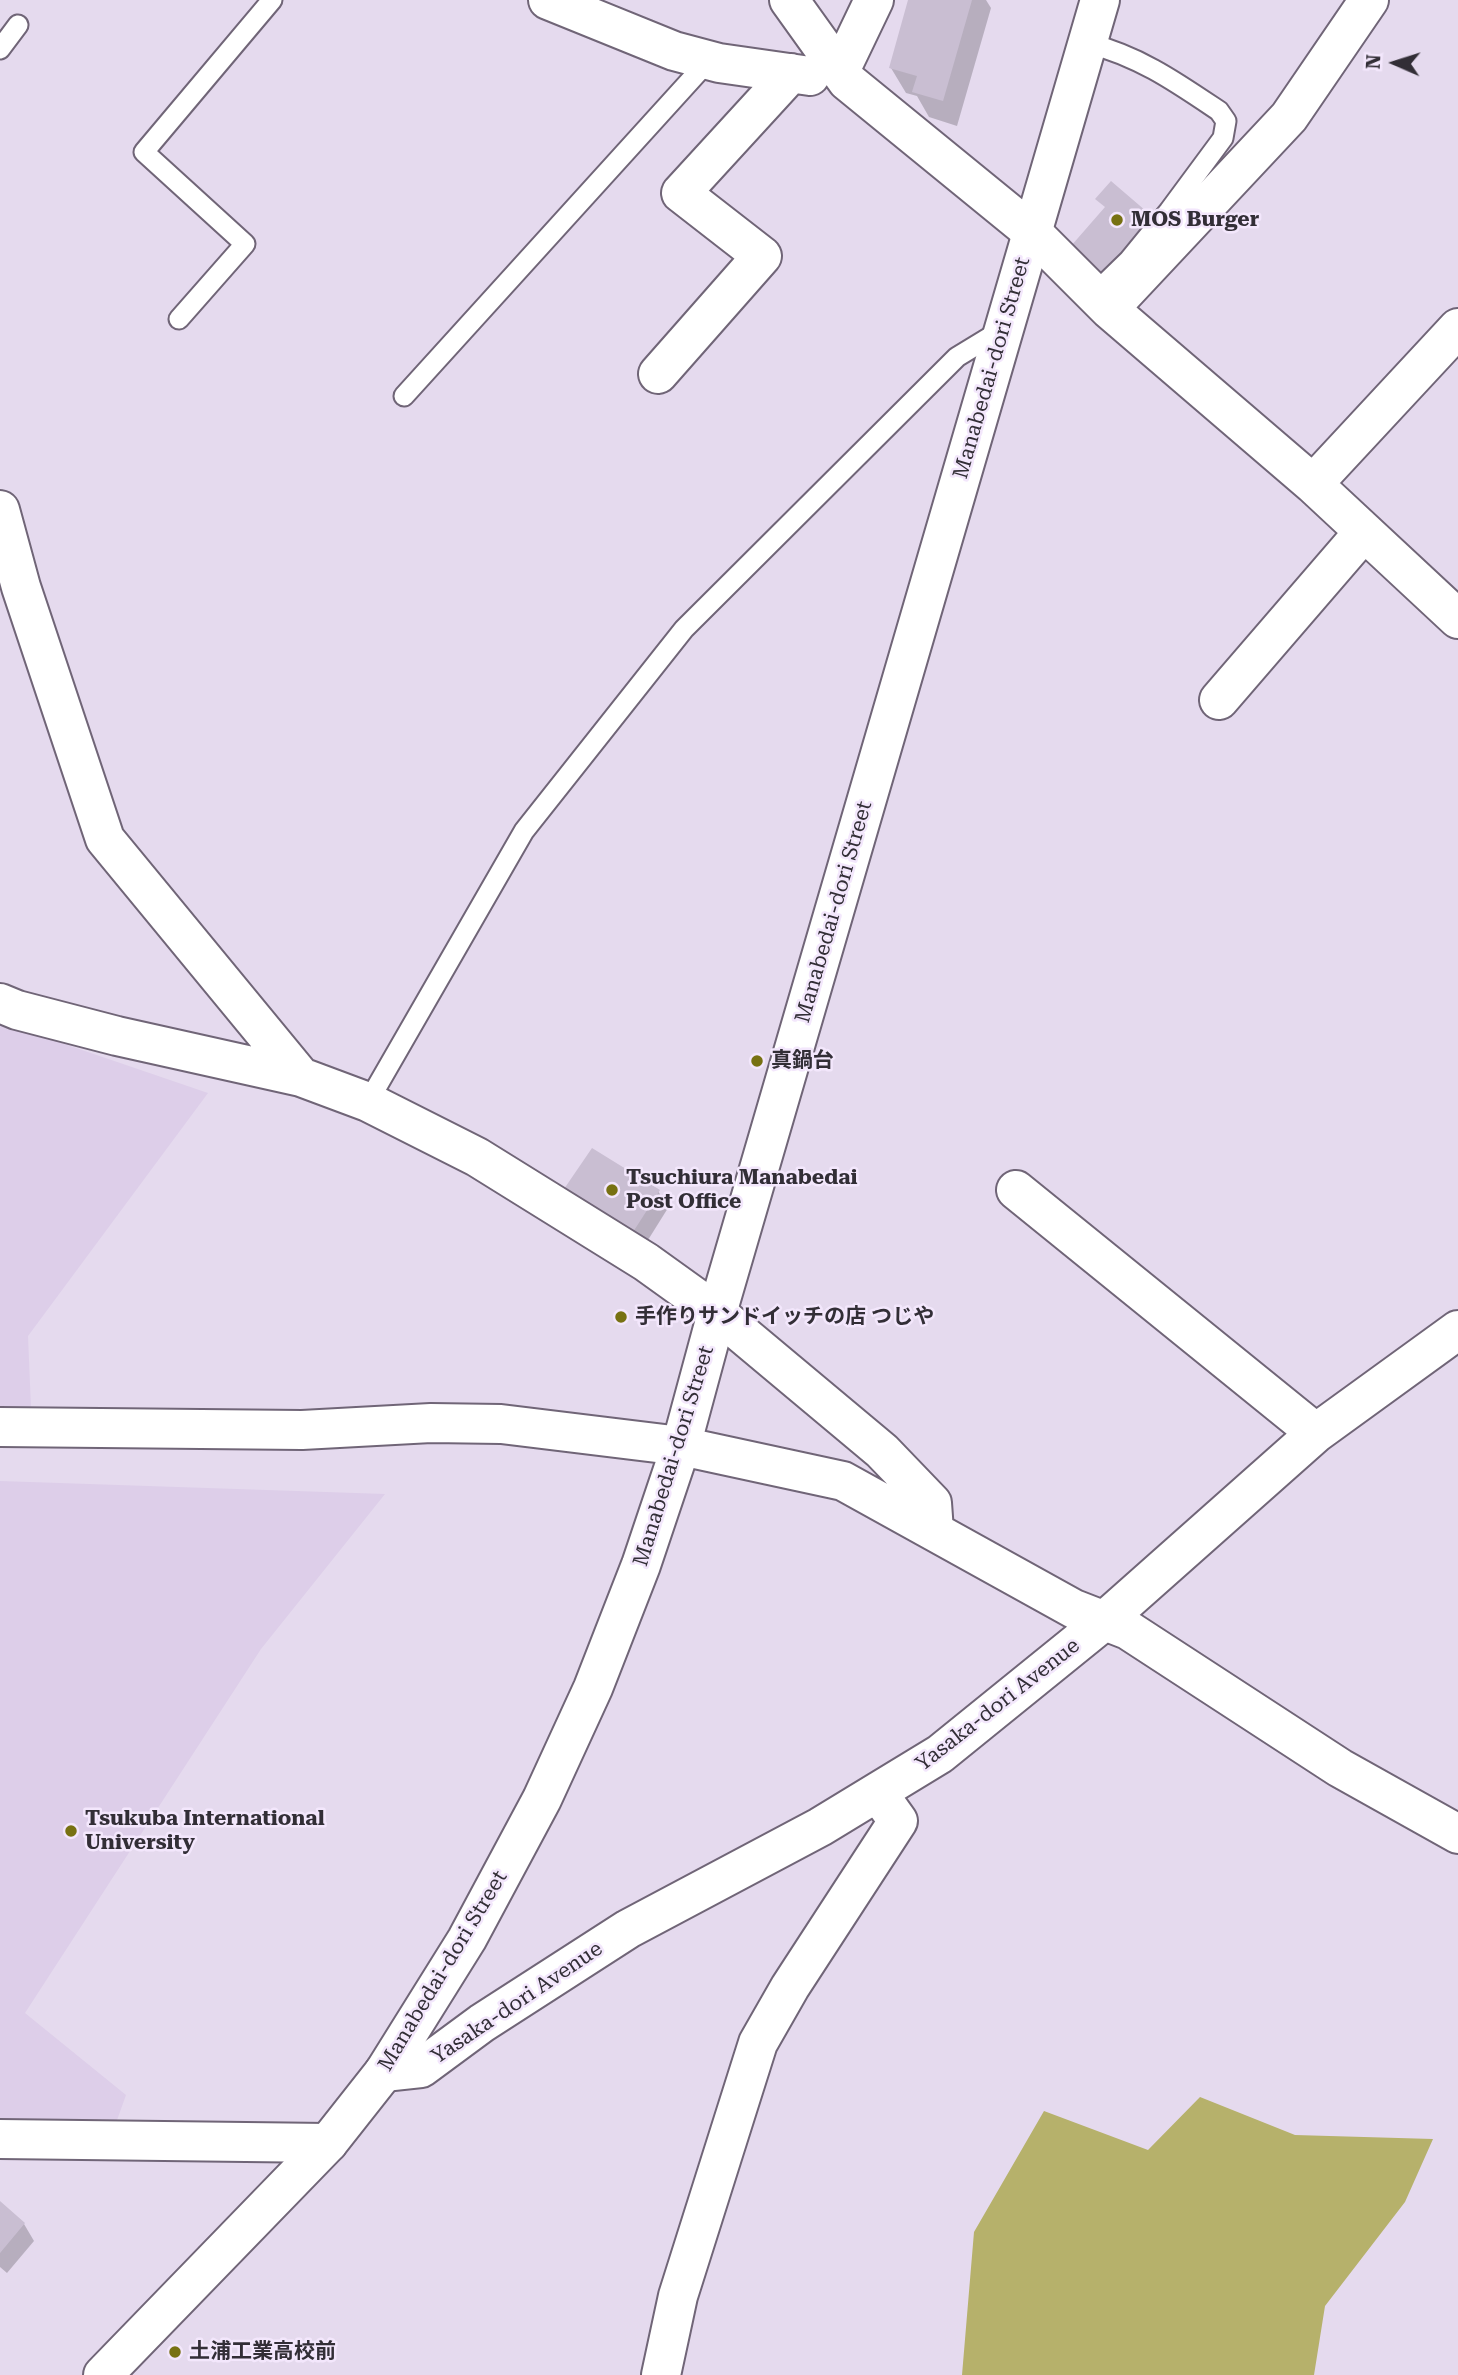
<!DOCTYPE html>
<html>
<head>
<meta charset="utf-8">
<style>
  body { margin:0 }
  #map { position:relative; width:1458px; height:2375px; overflow:hidden; background:#e5daee; font-family:"Roboto Serif",serif }
  canvas { display:block }
  .north { position:absolute; left:1360px; top:28px; width:70px; height:70px; -webkit-text-stroke:5px #f3e7fc; paint-order:stroke; rotate:273deg; font-size:19px; font-weight:700; line-height:28px; text-align:center; color:#322e36 }
  .north::after { content:''; display:block; margin:auto; width:24px; height:32px; background:#322e36; clip-path:polygon(50% 0,100% 100%,50% 72%,0 100%) }
</style>
</head>
<body>
<div id="map">
<canvas width="1458" height="2375"></canvas>
<div class="north">N</div>
</div>
<script>
const ctx = document.querySelector('canvas').getContext('2d');
ctx.lineJoin = 'round';
function fillPath(path, color) {
  ctx.fillStyle = color;
  ctx.fill(path, 'evenodd');
}
function strokePath(path, color, width, dash) {
  ctx.strokeStyle = color;
  ctx.lineWidth = width;
  ctx.lineCap = dash ? 'butt' : 'round';
  ctx.setLineDash(dash || []);
  ctx.stroke(path);
}
function drawText(font, color, halo, rows, align = 'center') {
  ctx.font = font + ' "Roboto Serif","Noto Sans JP",serif';
  ctx.lineWidth = 5;
  ctx.setLineDash([]);
  ctx.textBaseline = 'middle';
  ctx.strokeStyle = halo;
  ctx.fillStyle = color;
  for (const [text, x, y, turn = 0] of rows) {
    ctx.save();
    ctx.translate(x, y);
    ctx.rotate((+turn || 0) * Math.PI / 180);
    ctx.textAlign = isNaN(turn) ? turn : align;
    if (halo) ctx.strokeText(text, 0, 0);
    ctx.fillText(text, 0, 0);
    ctx.restore();
  }
}
const built = new Path2D(`
  M0 1022 208 1093 28 1336 31 1408 0 1410Z
  M0 1481 385 1494 261 1649 25 2013 126 2095 111 2137 0 2138Z`);
const forest = new Path2D(`
  M1200 2097 1295 2135 1433 2139 1405 2202 1325 2306 1314 2375H962L974 2232 1044 2111 1148 2150Z`);
const shadow = new Path2D(`
  M910 0H986L991 8 957 126 929 117 917 96 906 93 891 68Z
  M658 1191 668 1208 643 1248 576 1206Z
  M0 2203 24 2224 34 2241 7 2273 0 2267Z`);
const building = new Path2D(`
  M908 0H972L943 101 912 92 917 76 889 68Z
  M1111 181 1153 217 1102 275 1071 246 1105 207 1095 199Z
  M592 1148 660 1190 633 1232 564 1189Z
  M0 2201 25 2223 0 2253Z`);
const service = new Path2D(`
  M1087 43C1139 56 1176 82 1219 111L1226 121 1223 138 1169 211 1129 260 1094 294
  M0 49 18 25
  M179 319 245 244 144 152 272 0
  M404 396 709 60
  M368 1102 524 831 684 629 957 357 1003 329`);
const minor = new Path2D(`
  M548 0 674 51 719 63 810 76
  M789 0 847 81 1032 232 1109 309 1313 484 1458 619
  M840 71 874 0
  M1109 309 1289 117 1369 0
  M658 374 762 256 681 193 791 73
  M1313 484 1458 328
  M0 510 21 587 105 839 301 1077
  M1219 700 1363 533
  M0 1003 17 1010 117 1036 301 1077 368 1102 477 1157 646 1262 717 1313 882 1451 932 1503 934 1531
  M1016 1190 1316 1433
  M0 1427 302 1430 431 1423 501 1424 681 1446 843 1481 1074 1609 1128 1630 1340 1768 1458 1834
  M384 2072 421 2068 482 2023 628 1929 820 1827 940 1754 1103 1622 1316 1433 1458 1330
  M0 2139 328 2143
  M661 2375 678 2296 758 2043 790 1987 898 1821 878 1793`);
const tertiary = new Path2D(`
  M103 2375 328 2143 384 2072 467 1939 542 1799 593 1688 641 1565 681 1446 717 1313 1100 0`);
const markers = [
  [1117,220,7,"#777112"],
  [757,1061,7,"#777112"],
  [612,1190,7,"#777112"],
  [621,1317,7,"#777112"],
  [71,1831,7,"#777112"],
  [175,2352,7,"#777112"]
];
const poiNames = [
  ["MOS Burger",1131,220],
  ["真鍋台",771,1061],
  ["Tsuchiura Manabedai",626,1178],
  ["Post Office",626,1202],
  ["手作りサンドイッチの店 つじや",635,1317],
  ["Tsukuba International",85,1819],
  ["University",85,1843],
  ["土浦工業高校前",189,2352]
];
const streetNames = [
  ["Manabedai-dori Street",992,368,-74],
  ["Manabedai-dori Street",834,912,-74],
  ["Manabedai-dori Street",674,1456,-73],
  ["Yasaka-dori Avenue",998,1705,-38],
  ["Manabedai-dori Street",443,1971,-59],
  ["Yasaka-dori Avenue",517,2003,-34]
];
fillPath(built, '#ddcee9');
fillPath(forest, '#b6b16b');
fillPath(shadow, '#0003');
fillPath(building, '#c9bed2');
strokePath(service, '#706577', 23);
strokePath(minor, '#706577', 42);
strokePath(tertiary, '#706577', 42);
strokePath(service, '#fff', 19);
strokePath(minor, '#fff', 38);
strokePath(tertiary, '#fff', 38);
for (const [x, y, r, color] of markers) {
  const dot = new Path2D();
  dot.arc(x, y, r, 0, 2 * Math.PI);
  ctx.fillStyle = color;
  ctx.fill(dot);
  strokePath(dot, '#f3e7fc', 2.5);
}
drawText('bold 21px', '#322e36', '#f3e7fc', poiNames, 'left');
drawText('21px', '#322e36', '#f3e7fc', streetNames);
</script>
</body>
</html>
